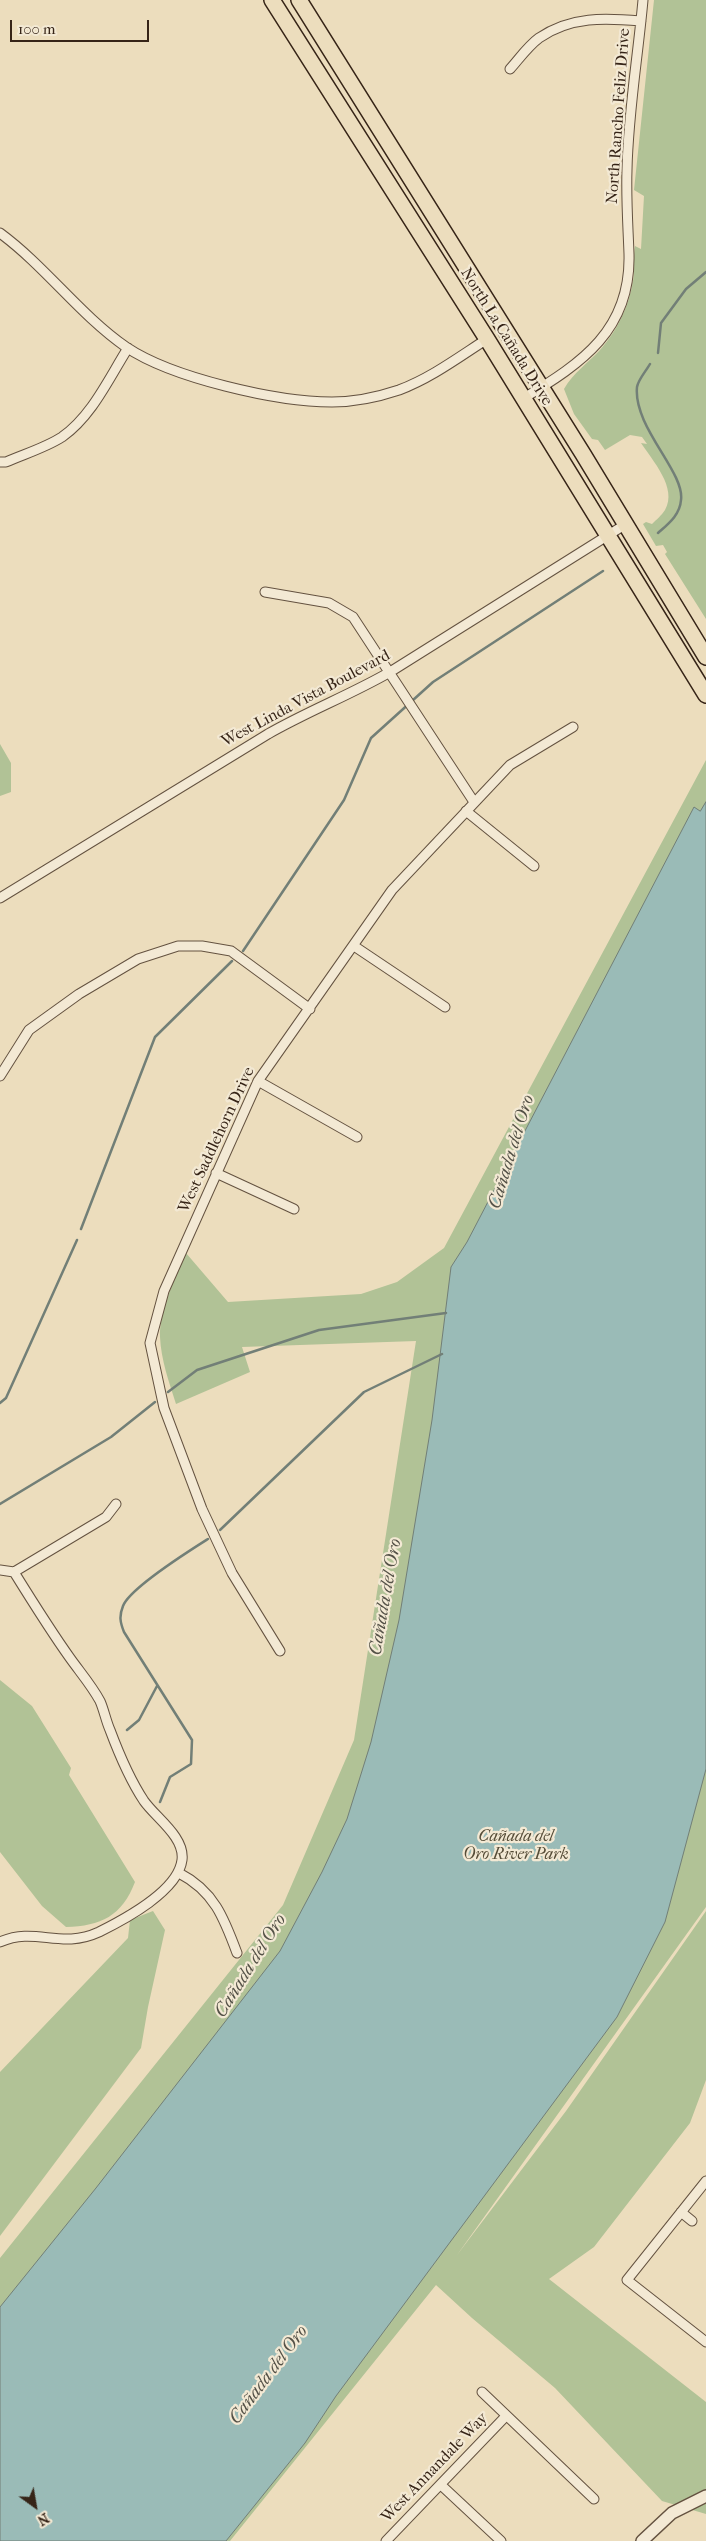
<!DOCTYPE html>
<html>
<head>
<meta charset="utf-8">
<style>
  body { margin:0 }
  #map { position:relative; width:706px; height:2541px; overflow:hidden; background:#ecddbd; font-family:"IM FELL French Canon",serif }
  canvas { display:block }
  .north { position:absolute; left:10px; top:2481px; width:50px; height:50px; -webkit-text-stroke:4px #f3e9d4; paint-order:stroke; rotate:148deg; font-size:14px; font-weight:700; line-height:20px; text-align:center; color:#362417 }
  .north::after { content:''; display:block; margin:auto; width:18px; height:22px; background:#362417; clip-path:polygon(50% 0,100% 100%,50% 72%,0 100%) }
  .scale { position:absolute; left:10px; top:20px; width:139px; height:22px; box-sizing:border-box; border:2px solid #362417; border-top:0; padding-left:6px; font-size:15px; line-height:18px; white-space:nowrap; color:#362417; -webkit-text-stroke:4px #f3e9d4; paint-order:stroke }
</style>
</head>
<body>
<div id="map">
<canvas width="706" height="2541"></canvas>
<div class="north">N</div>
<div class="scale">100 m</div>
</div>
<script>
const ctx = document.querySelector('canvas').getContext('2d');
ctx.lineJoin = 'round';
function fillPath(path, color) {
  ctx.fillStyle = color;
  ctx.fill(path, 'evenodd');
}
function strokePath(path, color, width, dash) {
  ctx.strokeStyle = color;
  ctx.lineWidth = width;
  ctx.lineCap = dash ? 'butt' : 'round';
  ctx.setLineDash(dash || []);
  ctx.stroke(path);
}
function drawText(font, color, halo, rows, align = 'center') {
  ctx.font = font + ' "IM FELL French Canon",serif';
  ctx.lineWidth = 4.5;
  ctx.setLineDash([]);
  ctx.textBaseline = 'middle';
  ctx.strokeStyle = halo;
  ctx.fillStyle = color;
  for (const [text, x, y, turn = 0] of rows) {
    ctx.save();
    ctx.translate(x, y);
    ctx.rotate((+turn || 0) * Math.PI / 180);
    ctx.textAlign = isNaN(turn) ? turn : align;
    if (halo) ctx.strokeText(text, 0, 0);
    ctx.fillText(text, 0, 0);
    ctx.restore();
  }
}
const green = new Path2D(`
  M654 0H706V619L665 554 667 552 663 545 656 546 643 524 646 522 652 524C656 520 662 515 665 510 678 488 652 460 641 443L647 444 642 437 630 435 605 450 598 440 592 439 574 414 564 389C573 373 588 363 600 350 617 331 629 306 633 281 635 270 633 258 635 246L641 249 644 196 634 190Z
  M0 744 11 763V792L0 796Z
  M706 760V1907L457 2255 566 2111 706 1911V2080L690 2123 594 2247 549 2279 706 2402V2514L662 2501 555 2388 472 2318 436 2285 230 2541H0V2258L283 1905 354 1740 416 1341 242 1347 250 1372 176 1404C169 1382 161 1360 160 1337 159 1313 175 1276 186 1253L228 1302 361 1294 397 1282 444 1248Z
  M0 1680 32 1706 71 1768 69 1775 135 1882C122 1916 101 1926 66 1927L42 1906 0 1852Z
  M153 1911 165 1930 148 2007 141 2048 0 2236V2072L128 1938 130 1920Z`);
const water = new Path2D(`
  M706 802V1769L665 1922 617 2017 336 2396 305 2443 226 2541H0V2307L96 2188 280 1951 322 1872 347 1819 371 1742 399 1620 432 1420 451 1267 467 1242 694 807 700 811Z`);
const stream = new Path2D(`
  M658 353 661 323 686 289 706 272
  M650 364C646 371 638 380 637 387 633 427 685 472 681 500 680 515 668 524 658 533
  M243 951 344 800 371 738 433 682 603 571
  M81 1229 155 1037 232 961
  M168 1392 197 1370 319 1330 446 1313
  M0 1403 6 1398 77 1240
  M0 1504 111 1437 155 1402
  M220 1530 364 1392 442 1354
  M127 1730 139 1720 157 1686
  M160 1802 170 1777 191 1764 192 1740 124 1632C120 1622 119 1616 123 1606 130 1588 189 1551 208 1539`);
const minor = new Path2D(`
  M510 69C519 59 528 46 539 38 571 16 605 18 641 21
  M0 233C46 267 79 314 126 347 172 378 277 402 332 402 355 402 378 397 399 390 431 378 459 357 487 339
  M524 398C582 363 631 330 629 254 628 226 626 198 627 170 628 114 638 56 643 0
  M0 462H6C24 454 45 448 62 437 92 416 109 378 128 348
  M265 592 329 603 353 617 474 802
  M466 811 534 866
  M0 898 268 734C308 711 350 695 390 672L626 524
  M354 946 445 1007
  M0 1076 29 1030 79 994 138 959 178 946H202L231 951 310 1009
  M258 1081 357 1137
  M216 1173 294 1209
  M0 1570 14 1572C32 1601 50 1630 70 1658 80 1672 92 1686 100 1701 104 1710 106 1721 110 1730 119 1754 130 1780 144 1801 156 1818 185 1837 182 1860 178 1891 125 1919 99 1932 60 1950 36 1926 0 1942
  M14 1572 106 1517 116 1504
  M280 1651 232 1573 202 1509 164 1408 150 1343 164 1291 258 1081 392 890 510 765 573 727
  M179 1873C214 1891 224 1918 237 1953
  M706 2181 627 2280 706 2342
  M681 2212 692 2221
  M482 2392 594 2499
  M441 2485 501 2541
  M386 2541 506 2416`);
const tertiary = new Path2D(`
  M642 2541 672 2513 706 2496`);
const primary = new Path2D(`
  M272 0 487 339 706 695
  M299 0 583 454 706 657`);
const streetNames = [
  ["North Rancho Feliz Drive",619,116,-86],
  ["North La Cañada Drive",506,337,58],
  ["West Linda Vista Boulevard",306,699,-28],
  ["West Saddlehorn Drive",217,1140,-65],
  ["West Annandale Way",435,2468,-46]
];
const parkNames = [
  ["Cañada del",516,1837],
  ["Oro River Park",516,1855]
];
const waterNames = [
  ["Cañada del Oro",512,1152,-73],
  ["Cañada del Oro",386,1597,-80],
  ["Cañada del Oro",251,1966,-58],
  ["Cañada del Oro",269,2375,-53]
];
fillPath(green, '#b1c296');
fillPath(water, '#9abbb7');
strokePath(water, '#727f77', 1);
strokePath(stream, '#727f77', 2.5);
strokePath(minor, '#645240', 11);
strokePath(tertiary, '#645240', 14);
strokePath(primary, '#362417', 18);
strokePath(minor, '#f3e9d4', 9);
strokePath(tertiary, '#f3e9d4', 11);
strokePath(primary, '#ecddbd', 15);
drawText('16px', '#362417', '#f3e9d4', streetNames);
drawText('italic 16px', '#554c37', '#f3e9d4', parkNames);
drawText('italic 18px', '#545147', '#f3e9d4', waterNames);
</script>
</body>
</html>
